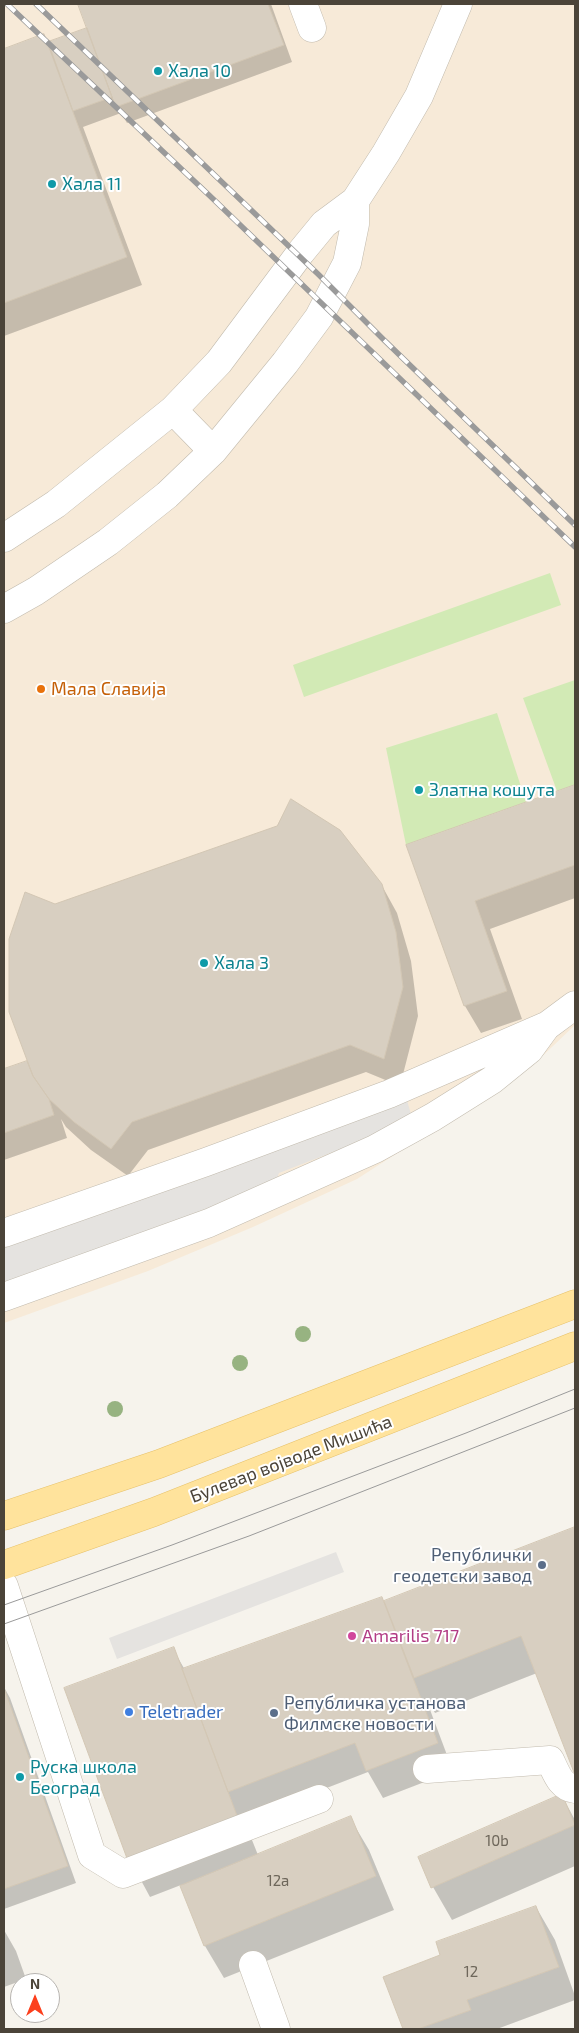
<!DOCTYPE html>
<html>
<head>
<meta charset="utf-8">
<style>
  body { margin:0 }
  #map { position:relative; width:579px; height:2033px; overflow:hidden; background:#f6f3ec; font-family:"Exo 2",sans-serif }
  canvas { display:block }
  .frame { position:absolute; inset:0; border:5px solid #4b4439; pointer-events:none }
  .north { position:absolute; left:10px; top:1973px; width:50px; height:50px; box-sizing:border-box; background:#fff; border:1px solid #b7b4b0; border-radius:50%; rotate:0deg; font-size:14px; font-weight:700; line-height:20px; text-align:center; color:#4b4439 }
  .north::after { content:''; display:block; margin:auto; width:18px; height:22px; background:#fc3f1d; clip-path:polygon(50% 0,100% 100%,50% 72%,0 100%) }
</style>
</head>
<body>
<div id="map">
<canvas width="579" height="2033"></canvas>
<div class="frame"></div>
<div class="north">N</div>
</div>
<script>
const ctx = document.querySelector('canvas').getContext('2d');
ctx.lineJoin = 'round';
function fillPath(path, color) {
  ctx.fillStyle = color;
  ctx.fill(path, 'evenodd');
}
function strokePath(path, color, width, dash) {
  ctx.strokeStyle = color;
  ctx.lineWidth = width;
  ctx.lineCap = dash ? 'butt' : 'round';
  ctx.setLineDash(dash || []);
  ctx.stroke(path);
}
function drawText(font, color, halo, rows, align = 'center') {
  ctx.font = font + ' "Exo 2",sans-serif';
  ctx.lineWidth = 4;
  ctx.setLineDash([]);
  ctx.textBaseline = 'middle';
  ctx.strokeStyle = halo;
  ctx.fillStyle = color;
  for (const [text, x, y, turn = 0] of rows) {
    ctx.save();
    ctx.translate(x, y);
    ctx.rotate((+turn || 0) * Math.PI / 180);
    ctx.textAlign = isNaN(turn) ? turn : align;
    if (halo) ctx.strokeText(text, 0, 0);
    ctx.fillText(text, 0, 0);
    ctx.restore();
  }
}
const commercial = new Path2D(`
  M4 4H575V1025L531 1067 357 1179 253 1227 148 1271 4 1323Z`);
const green = new Path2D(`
  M550 573 561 605 304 697 293 665Z
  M575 680V785L557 791 523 698Z
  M497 713 526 802 406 845 386 748Z`);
const parking = new Path2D(`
  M406 1097 413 1121 279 1173 272 1190 4 1287V1239Z
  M336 1552 344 1572 117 1659 109 1638Z`);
const shadow = new Path2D(`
  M79 4H271L292 62 127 123 121 113 83 127 142 285 4 336V51L43 36 47 43 88 28Z
  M575 787V898L490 929 522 1019 481 1033 465 1006 408 846Z
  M381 884 397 913 411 961 418 1016 400 1086 366 1072 148 1150 128 1176 91 1150 66 1127 61 1119 67 1138 4 1160V1070L29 1062 55 906Z
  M575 1528V1773L537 1673 435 1713 427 1698 426 1699 453 1771 383 1798 368 1772 244 1820 258 1855 350 1818 369 1850 394 1910 224 1978 205 1946 181 1885 150 1897 130 1860 173 1649 185 1670 384 1603Z
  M4 1687 10 1698 76 1883 4 1909Z
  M562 1796 575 1820V1866L452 1920 433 1887Z
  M536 1907 555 1940 575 1996V2000L497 2029H404L385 1978 442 1956Z
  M4 1930 16 1951 26 1979 4 1987Z`);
const building = new Path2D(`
  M78 4H268L284 45 116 107Z
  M87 28 112 97 73 111 48 42Z
  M44 34 127 257 4 303V49Z
  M575 785V865L475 901 507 991 464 1006 406 845Z
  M291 799 340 830 382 884 396 932 403 987 384 1059 350 1045 132 1122 111 1149 74 1122 49 1099 33 1076 9 1012V939L25 892 55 904 277 826Z
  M27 1061 33 1076 49 1099 54 1115 4 1133V1069Z
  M575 1527V1775L521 1636 414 1678 384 1601Z
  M382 1597 438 1743 366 1771 355 1743 228 1792 182 1669Z
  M174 1647 239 1821 128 1861 64 1688Z
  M4 1688 68 1866 4 1889Z
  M562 1794 575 1825 431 1888 418 1857Z
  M351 1816 376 1876 204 1946 180 1886Z
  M536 1906 559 1967 467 2000 471 2010 418 2029H403L383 1977 440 1955 436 1942Z`);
const minor = new Path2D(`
  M303 4 312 28
  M173 410 213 451
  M4 538 56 504 173 410 219 362 301 252 324 224 355 201
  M4 609 36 591 108 542 167 495 213 451 285 363 319 317 347 263 355 224V201L386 153 419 96 458 4
  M4 1233 206 1162 389 1094 548 1025 575 1005
  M4 1297 209 1223 375 1149 433 1117 492 1080 529 1050 545 1028
  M4 1586 92 1855 123 1874 319 1799
  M427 1769 550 1760C556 1772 560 1787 575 1789
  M253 1965 276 2029`);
const major = new Path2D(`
  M4 1516 159 1464 575 1304
  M4 1565 154 1512 575 1346`);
const tram = new Path2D(`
  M4 1605 172 1545 466 1433 575 1389
  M4 1624 249 1536 575 1408`);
const rail = new Path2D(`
  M7 4 210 196 575 547
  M36 4 319 275 384 340 575 525`);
const trees = [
  [303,1334],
  [240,1363],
  [115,1409]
];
const markers = [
  [158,71,5,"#0f9aa8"],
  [52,184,5,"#0f9aa8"],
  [41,689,5,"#e8710a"],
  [419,790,5,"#0f9aa8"],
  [204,963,5,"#0f9aa8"],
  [542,1565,5,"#5c6f8a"],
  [352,1636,5,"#d1479c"],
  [129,1712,5,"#3f7fe0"],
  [274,1713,5,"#5c6f8a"],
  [20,1777,5,"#0f9aa8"]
];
const numberNames = [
  ["10b",497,1841],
  ["12a",278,1881],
  ["12",471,1972]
];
const cultureNames = [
  ["Хала 10",168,71],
  ["Хала 11",62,184],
  ["Златна кошута",429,790],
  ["Хала 3",214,963],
  ["Руска школа",30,1767],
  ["Београд",30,1788]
];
const foodNames = [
  ["Мала Славија",51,689]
];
const streetNames = [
  ["Булевар војводе Мишића",291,1459,-21]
];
const serviceNames = [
  ["Републички",532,1555],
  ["геодетски завод",532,1576],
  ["Републичка установа",284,1703,"left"],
  ["Филмске новости",284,1724,"left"]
];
const hotelNames = [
  ["Amarilis 717",362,1636]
];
const shopNames = [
  ["Teletrader",139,1712]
];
fillPath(commercial, '#f7ead8');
fillPath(green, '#d2eab5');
fillPath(parking, '#e5e3e0');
fillPath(shadow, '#0003');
fillPath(building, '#d8cfc1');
strokePath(building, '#d3c7b4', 1);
strokePath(minor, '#c2bbae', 29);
strokePath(major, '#e6c16a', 29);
strokePath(minor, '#fff', 28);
strokePath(major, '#ffe39c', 28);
strokePath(tram, '#9a9a9a', 1);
strokePath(rail, '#9a9a9a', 5.5);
strokePath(rail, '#fff', 4, [11]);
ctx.fillStyle = '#97b381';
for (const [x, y] of trees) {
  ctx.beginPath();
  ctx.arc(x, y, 8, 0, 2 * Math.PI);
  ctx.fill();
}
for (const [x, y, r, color] of markers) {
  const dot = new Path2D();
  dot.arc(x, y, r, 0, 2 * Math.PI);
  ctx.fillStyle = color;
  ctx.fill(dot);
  strokePath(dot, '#fff', 2);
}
drawText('15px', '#6e675b', null, numberNames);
drawText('18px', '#0d838f', '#fff', cultureNames, 'left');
drawText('18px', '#c56008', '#fff', foodNames, 'left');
drawText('18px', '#4b4439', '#fff', streetNames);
drawText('18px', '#4e5e75', '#fff', serviceNames, 'right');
drawText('18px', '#b23c85', '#fff', hotelNames, 'left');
drawText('18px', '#366cbe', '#fff', shopNames, 'left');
</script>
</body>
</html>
